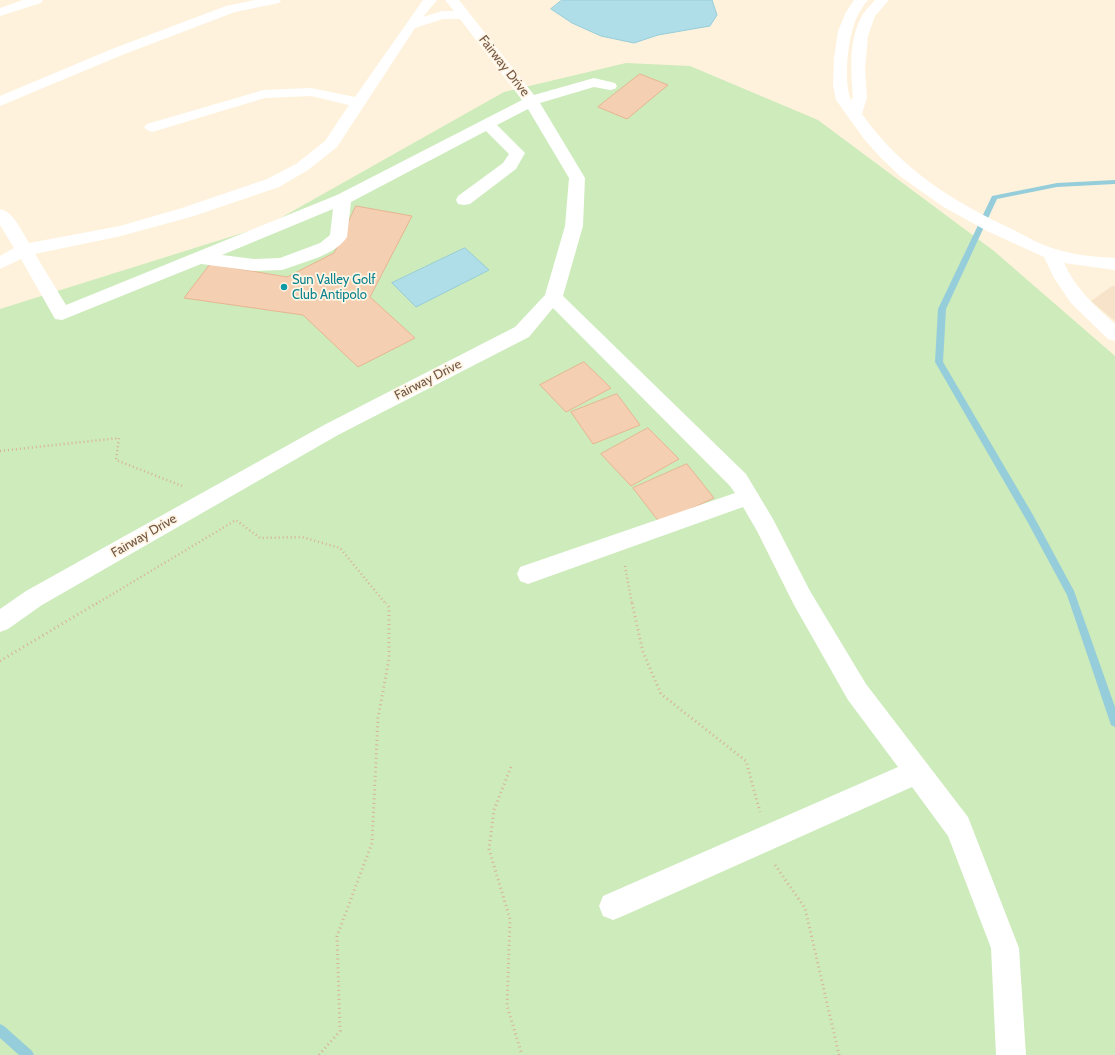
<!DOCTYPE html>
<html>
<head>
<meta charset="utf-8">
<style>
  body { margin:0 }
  canvas { display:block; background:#fef2dc }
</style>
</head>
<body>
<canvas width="1115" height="1055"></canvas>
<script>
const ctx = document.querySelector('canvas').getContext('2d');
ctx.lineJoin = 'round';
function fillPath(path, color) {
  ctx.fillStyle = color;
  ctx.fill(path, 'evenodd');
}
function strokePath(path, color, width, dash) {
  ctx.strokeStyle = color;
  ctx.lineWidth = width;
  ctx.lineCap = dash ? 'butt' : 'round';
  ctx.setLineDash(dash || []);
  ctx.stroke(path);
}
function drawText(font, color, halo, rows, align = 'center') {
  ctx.font = font + ' Cabin,sans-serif';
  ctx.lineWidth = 3.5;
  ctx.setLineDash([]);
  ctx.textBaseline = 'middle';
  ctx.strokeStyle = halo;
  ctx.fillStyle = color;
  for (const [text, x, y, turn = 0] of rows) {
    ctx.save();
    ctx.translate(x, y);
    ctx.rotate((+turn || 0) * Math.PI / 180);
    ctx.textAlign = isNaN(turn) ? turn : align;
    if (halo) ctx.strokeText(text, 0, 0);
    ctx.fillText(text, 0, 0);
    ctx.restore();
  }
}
const residential = new Path2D(`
  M1112 286H1115V321L1091 301Z`);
const green = new Path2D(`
  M626 63 690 66 818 120 994 251 1115 356V1055H0V309L268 225 504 92Z`);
const water = new Path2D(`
  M562 0H712L717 15 710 26 658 35 634 43 601 36 572 23 551 9Z
  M465 248 489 270 416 307 392 283Z`);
const stream = new Path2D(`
  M1115 180V184L1057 187 997 199 946 309 943 362 1033 515 1074 591 1115 707V727L1111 725 1110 722 1067 595 1027 521 935 362 938 309 992 196 1057 183Z
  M0 1024 4 1026 32 1051 34 1055H19L0 1038Z`);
const building = new Path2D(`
  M640 74 668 85 627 119 598 107Z
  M356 206 412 216 370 297 415 338 358 367 303 315 184 298 210 264 287 277 334 253Z
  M584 362 611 388 566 412 540 385Z
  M617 394 640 425 593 444 571 412Z
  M648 428 679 459 631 486 601 454Z
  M687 464 714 498 660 523 633 488Z`);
const pathFar1 = new Path2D(`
  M0 451 119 438 116 460 182 486
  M625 566 632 604
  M96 604 236 520 260 538 302 537 340 548 386 604`);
const path = new Path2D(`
  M632 603 643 652 661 694 746 761 760 812
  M0 661 97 603
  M511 767 494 810 489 849 510 919 507 1006 522 1055
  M775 865 805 908 839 1055
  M319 1055 340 1031 337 936 372 843 378 718 389 659V607L386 603`);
const minor = new Path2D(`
  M23 0H43L41 3 0 16V8Z
  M255 0H281L279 3 235 12 122 55 0 106V96L112 49 226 6Z
  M423 0H437L423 17 442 11H454L445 0H459L534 95 594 78 615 83 617 86 615 89 610 90 594 87 540 103 585 178 583 226 563 296 746 474 773 519 810 591 866 684 968 817 1019 948 1026 1055H996L991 948 948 836 912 787 623 916 613 920 603 916 599 906 603 896 898 767 848 700 794 605 757 531 743 507 528 584 520 581 517 574 520 567 735 493 730 486 553 308 529 337 338 435 42 605 8 629 0 632V609L26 591 324 425 515 327 545 295 565 226 569 178 528 109 497 125 525 153 516 169 470 204 464 205 458 204 456 200 458 196 503 163 509 154 486 131 351 202 347 237C335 255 307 261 288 268L282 270 254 271 201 264 62 320 55 319 21 259 0 269V256L14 248 0 225V209C14 212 22 232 29 243L120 226 182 208 267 179 296 164 325 141 349 105 311 96 265 98 152 132 147 130 144 127 147 124 264 90 311 88 355 97ZM443 19H460L522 100 337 195 66 305 35 254 121 236 194 216 279 187 308 170 337 147 415 28ZM333 209 330 235 320 243 280 258 254 259 222 255Z
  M854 0H868C863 6 859 12 856 19 848 38 843 81 851 100L853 97C851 70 848 39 863 14 866 9 871 5 875 0H889L875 16 868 36 865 69 867 97 862 114C901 169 953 202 1014 230 1027 237 1041 245 1055 249 1074 255 1095 257 1115 258V270L1064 263C1075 288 1095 306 1115 324V341L1108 339 1071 303 1054 278 1044 257 987 231 942 206 900 176 881 158 864 139 836 100 833 85 834 58 838 31 846 12Z`);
const markers = [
  [284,287,4,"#0f9aa8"]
];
const streetNames = [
  ["Fairway Drive",504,66,52],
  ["Fairway Drive",428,380,-27],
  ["Fairway Drive",144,536,-30]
];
const cultureNames = [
  ["Sun Valley Golf",292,280],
  ["Club Antipolo",292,295]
];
fillPath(residential, '#f6e3ca');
fillPath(green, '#cdebbb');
fillPath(water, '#b0dee8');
strokePath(water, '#96cdda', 1);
fillPath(stream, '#96cdda');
fillPath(building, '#f5cfb2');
strokePath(building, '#e8b592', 1);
strokePath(pathFar1, '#d9b296', 2.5, [1, 3]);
strokePath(path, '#d9b296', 3, [1, 3.5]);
fillPath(minor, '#fff');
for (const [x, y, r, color] of markers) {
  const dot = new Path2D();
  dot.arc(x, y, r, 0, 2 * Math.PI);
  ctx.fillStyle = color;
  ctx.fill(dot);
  strokePath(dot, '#fff5e4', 1.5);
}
drawText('13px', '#745744', '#fff5e4', streetNames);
drawText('13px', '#0d838f', '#fff5e4', cultureNames, 'left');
</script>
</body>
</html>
